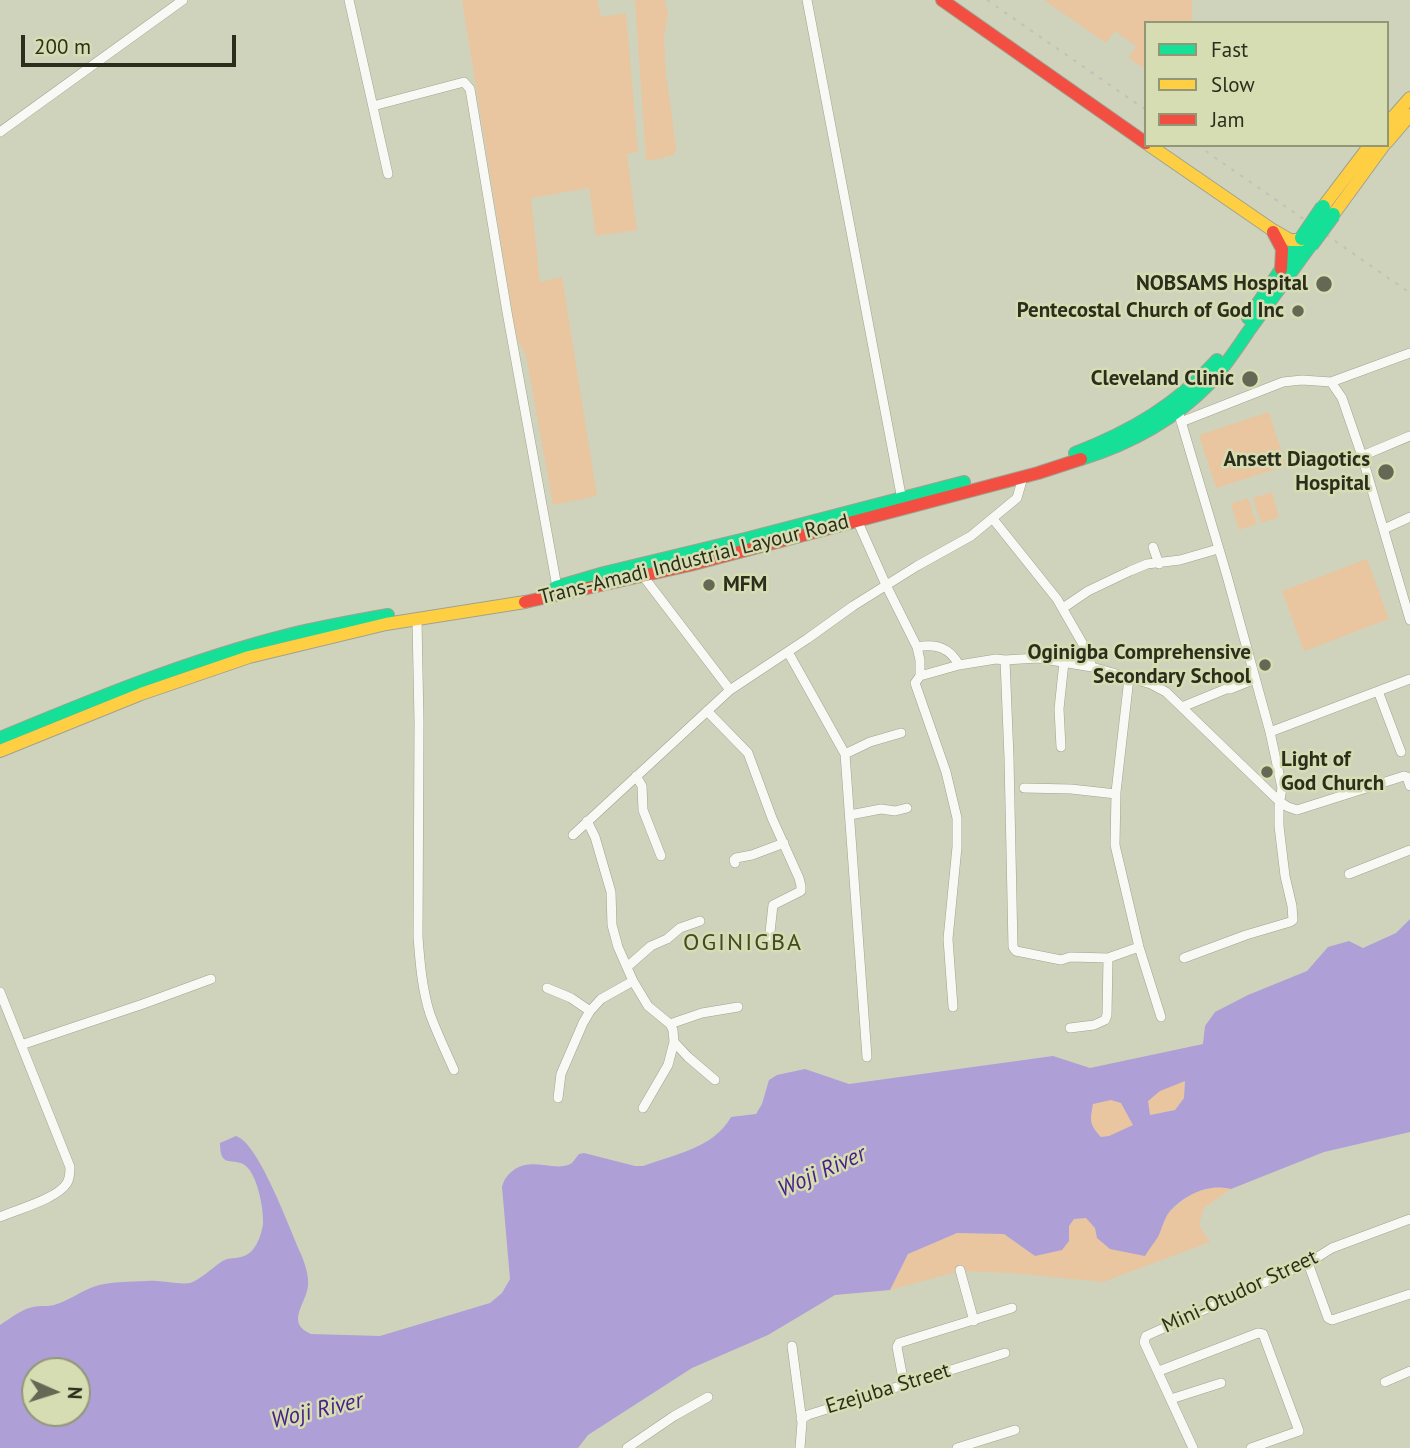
<!DOCTYPE html>
<html>
<head>
<meta charset="utf-8">
<style>
  body { margin:0 }
  #map { position:relative; width:1410px; height:1448px; overflow:hidden; background:#d0d3bc; font-family:"PT Sans",sans-serif }
  canvas { display:block }
  .legend { position:absolute; left:1144px; top:21px; width:245px; height:126px; box-sizing:border-box; background:#d7ddb2; border:2px solid #929776; margin:0; padding:9px 12px; list-style:none; font-size:21px; color:#2b2e1d }
  .legend li { display:flex; align-items:center; gap:14px; height:35px }
  .legend b { width:35px; border:2px solid #929776 }
  .north { position:absolute; left:21px; top:1357px; width:70px; height:70px; box-sizing:border-box; background:#d7ddb2; border:2px solid #929776; border-radius:50%; rotate:93deg; font-size:19px; font-weight:700; line-height:28px; text-align:center; color:#2b2e1d }
  .north::after { content:''; display:block; margin:auto; width:24px; height:32px; background:#656855; clip-path:polygon(50% 0,100% 100%,50% 72%,0 100%) }
  .scale { position:absolute; left:21px; top:35px; width:215px; height:32px; box-sizing:border-box; border:4px solid #2b2e1d; border-top:0; padding-left:9px; font-size:21px; line-height:24px; white-space:nowrap; color:#2b2e1d; -webkit-text-stroke:5px #d7ddb2; paint-order:stroke }
</style>
</head>
<body>
<div id="map">
<canvas width="1410" height="1448"></canvas>
<ul class="legend">
<li><b style="height:9px;background:#16e098"></b>Fast</li>
<li><b style="height:9px;background:#ffcf43"></b>Slow</li>
<li><b style="height:9px;background:#f24e42"></b>Jam</li>
</ul>
<div class="north">N</div>
<div class="scale">200 m</div>
</div>
<script>
const ctx = document.querySelector('canvas').getContext('2d');
ctx.lineJoin = 'round';
function fillPath(path, color) {
  ctx.fillStyle = color;
  ctx.fill(path, 'evenodd');
}
function strokePath(path, color, width, dash) {
  ctx.strokeStyle = color;
  ctx.lineWidth = width;
  ctx.lineCap = dash ? 'butt' : 'round';
  ctx.setLineDash(dash || []);
  ctx.stroke(path);
}
function drawText(font, color, halo, rows, align = 'center') {
  ctx.font = font + ' "PT Sans",sans-serif';
  ctx.lineWidth = 5;
  ctx.setLineDash([]);
  ctx.textBaseline = 'middle';
  ctx.strokeStyle = halo;
  ctx.fillStyle = color;
  for (const [text, x, y, turn = 0] of rows) {
    ctx.save();
    ctx.translate(x, y);
    ctx.rotate((+turn || 0) * Math.PI / 180);
    ctx.textAlign = isNaN(turn) ? turn : align;
    if (halo) ctx.strokeText(text, 0, 0);
    ctx.fillText(text, 0, 0);
    ctx.restore();
  }
}
const green = new Path2D(`
  M462 0H597L601 17 626 13 638 152 627 154 637 230 596 236 589 188 531 198 540 282 562 277 597 496 553 505 526 355 519 343 515 329Z
  M635 0H665L668 14 664 38 666 73 676 148 674 155 654 160H646Z
  M1044 0H1192V23H1146V70L1129 58 1136 46 1115 31 1106 43Z
  M1269 412 1286 466 1216 488 1199 435Z
  M1272 492 1279 517 1261 523 1253 498Z
  M1248 498 1257 524 1239 530 1231 504Z
  M1367 559 1389 619 1304 651 1282 591Z
  M1203 1044 1185 1080 1184 1098 1175 1110C1166 1112 1155 1113 1147 1117 1132 1124 1118 1136 1101 1137 1089 1124 1090 1120 1093 1104L1053 1056 1090 1068Z
  M1222 1186 1231 1189 1204 1208 1199 1225 1210 1242 1103 1282 1011 1273 960 1271 890 1290 908 1254 957 1233 1004 1234 1035 1256 1069 1241V1226L1074 1219 1086 1218 1095 1228 1158 1236 1168 1213 1192 1193 1209 1188Z`);
const water = new Path2D(`
  M1410 919V1132L1324 1152 1231 1189C1208 1183 1185 1195 1170 1211 1164 1218 1162 1229 1158 1237 1154 1243 1149 1249 1145 1256L1110 1249 1097 1238 1095 1228 1086 1218 1074 1219 1069 1226V1241L1062 1250 1035 1256 1004 1234 957 1233 908 1254 890 1290 835 1295 768 1335 692 1368 588 1435 578 1448H0V1325C11 1318 20 1310 33 1307 40 1305 47 1307 54 1305 68 1301 80 1292 93 1287 109 1281 130 1282 147 1281 159 1280 180 1285 190 1283 200 1280 212 1268 221 1262 228 1257 233 1259 241 1257 255 1254 261 1237 263 1224 264 1209 257 1171 243 1164 231 1158 220 1168 220 1143L236 1136C259 1143 290 1230 301 1254 305 1264 309 1275 308 1286 306 1304 285 1323 311 1334L380 1336 490 1303 502 1293 510 1279 502 1187C504 1179 508 1174 515 1169 534 1157 556 1173 572 1163 573 1162 578 1155 579 1154L584 1153 635 1166H643C673 1155 714 1148 731 1117L756 1114 762 1104 769 1080 777 1075 805 1069 849 1084 1053 1056 1090 1068 1203 1044 1205 1026 1215 1012 1248 995 1307 971 1328 947 1349 941 1363 948 1396 933ZM1185 1081 1184 1098 1175 1110 1150 1115 1148 1101 1160 1091ZM1111 1100 1121 1103 1133 1125 1109 1136 1101 1137C1089 1124 1090 1121 1093 1104ZM35 1371H77V1413H35Z`);
const street = new Path2D(`
  M349 0 388 174
  M807 0 902 500
  M373 106 464 82 470 89 507 312 557 587
  M0 132 183 0
  M1331 382 1342 398 1362 456 1410 620
  M1178 411 1227 576 1270 732 1282 788 1279 806V826L1285 876 1292 906 1293 920 1290 922 1246 935 1184 958
  M1181 422 1283 382 1302 380 1331 382 1410 353
  M1362 456 1410 436
  M993 519 1057 599 1084 646 1092 667
  M857 520 886 585 917 647 920 660V676L915 683 946 772 957 818V847L948 939 953 1007
  M1384 529 1410 517
  M1153 547 1159 564
  M643 576 730 690
  M1063 608 1088 591 1130 571 1147 564 1180 560 1218 549
  M417 620 419 722 418 937C420 963 422 989 430 1014 437 1033 446 1052 454 1070
  M917 647C936 643 950 648 959 665
  M788 652 845 754 867 1057
  M1005 660 1009 758 1013 947 1016 951 1061 960 1070 957 1108 958 1139 947
  M920 676 959 665 996 659 1005 660 1038 658 1092 667 1151 684 1166 692 1280 802 1288 807 1297 810 1404 776 1407 777 1410 786
  M1129 678 1116 792 1115 845 1139 947 1161 1017
  M1378 691 1401 752
  M1182 707 1226 689H1230L1255 679
  M707 711 748 753 772 818 799 878 801 886V891L773 905 769 941
  M1270 732 1410 679
  M1061 747 1059 709 1064 662
  M845 754 870 742 901 733
  M636 776 642 786 643 810 661 856
  M1024 788 1071 789 1116 794
  M850 815 881 809 895 811 907 808
  M587 821 595 837 611 892 612 925 618 947 633 981 648 1006 670 1024 673 1030 674 1042 668 1065 643 1108
  M573 835 730 690 807 639 853 606 917 566 971 536 1017 498 1023 477
  M735 863 734 860 736 858 752 855 784 843
  M1349 874 1410 850
  M627 967 651 946 667 939 680 928 700 921
  M547 988 571 998 590 1011
  M0 992 70 1167C70 1173 70 1178 67 1183 57 1199 18 1209 0 1217
  M670 1024 702 1013 738 1007
  M1070 1028 1094 1025 1105 1020 1107 1015 1108 958
  M674 1042 688 1057 715 1080
  M21 1045 143 1004 211 979
  M558 1098 561 1074 583 1023 590 1011 601 999 633 981
  M1308 1263 1328 1318 1332 1320 1410 1294
  M960 1270 974 1321
  M792 1346 802 1422 800 1448
  M1159 1371 1258 1333 1263 1334 1299 1431 1251 1448
  M1385 1382 1410 1371
  M904 1384 897 1347 899 1343 1012 1308
  M1171 1399 1221 1383
  M801 1419 808 1415 1005 1353
  M627 1448 674 1416 708 1397
  M957 1448 1015 1430
  M1193 1448 1144 1342 1146 1336 1308 1263 1332 1248 1410 1219`);
const fast = new Path2D(`
  M1248 318 1302 238
  M1075 453C1130 432 1178 404 1217 360
  M1081 459C1129 444 1174 420 1209 384 1224 368 1236 350 1248 332 1269 303 1290 274 1311 245
  M556 587 604 573 745 539 964 482
  M0 738C94 699 189 660 288 635 321 627 354 621 388 615`);
const slow = new Path2D(`
  M1387 124 1410 98
  M1387 142 1410 115
  M1149 145 1271 229 1290 240H1301
  M1323 207 1370 145
  M1333 215 1384 145
  M0 751 141 694 249 657 386 624 525 602`);
const jam = new Path2D(`
  M942 0 1146 143
  M1273 232 1282 249 1281 269
  M525 602 690 565 1038 473 1081 459`);
const rail = new Path2D(`
  M987 0 1146 110
  M1197 145 1410 293`);
const fastBridge = new Path2D(`
  M1302 238 1323 207
  M1311 245 1333 215`);
const markers = [
  [1324,284,9,"#656855"],
  [1298,311,7,"#656855"],
  [1250,379,9,"#656855"],
  [1386,472,9,"#656855"],
  [709,585,7,"#656855"],
  [1265,665,7,"#656855"],
  [1267,772,7,"#656855"]
];
const poiNames = [
  ["NOBSAMS Hospital",1308,284],
  ["Pentecostal Church of God Inc",1284,311],
  ["Cleveland Clinic",1234,379],
  ["Ansett Diagotics",1370,460],
  ["Hospital",1370,484],
  ["MFM",723,585,"left"],
  ["Oginigba Comprehensive",1251,653],
  ["Secondary School",1251,677],
  ["Light of",1281,760,"left"],
  ["God Church",1281,784,"left"]
];
const streetNames = [
  ["Trans-Amadi Industrial Layour Road",694,560,-14],
  ["Mini-Otudor Street",1240,1292,-25],
  ["Ezejuba Street",888,1389,-17]
];
const waterNames = [
  ["Woji River",822,1172,-24],
  ["Woji River",317,1411,-13]
];
const quarterNames = [
  ["OGINIGBA",743,943]
];
fillPath(green, '#e9c5a0');
fillPath(water, '#ae9fd7');
strokePath(street, '#9fa28f', 10);
strokePath(fast, '#9fa28f', 14);
strokePath(slow, '#9fa28f', 14);
strokePath(jam, '#9fa28f', 14);
strokePath(street, '#f8f8f5', 9);
strokePath(fast, '#16e098', 12);
strokePath(slow, '#ffcf43', 12);
strokePath(jam, '#f24e42', 12);
strokePath(rail, '#c0c1ba', 2, [3.5, 7]);
strokePath(fastBridge, '#9fa28f', 16, []);
strokePath(fastBridge, '#16e098', 14);
for (const [x, y, r, color] of markers) {
  const dot = new Path2D();
  dot.arc(x, y, r, 0, 2 * Math.PI);
  ctx.fillStyle = color;
  ctx.fill(dot);
  strokePath(dot, '#d7ddb2', 2.5);
}
drawText('bold 21px', '#2b2e1d', '#d7ddb2', poiNames, 'right');
drawText('21px', '#2b2e1d', '#d7ddb2', streetNames);
drawText('italic 23px', '#481f88', '#d7ddb2', waterNames);
ctx.letterSpacing = '2px';
drawText('24px', '#444923', '#d7ddb2', quarterNames);
ctx.letterSpacing = '0px';
</script>
</body>
</html>
